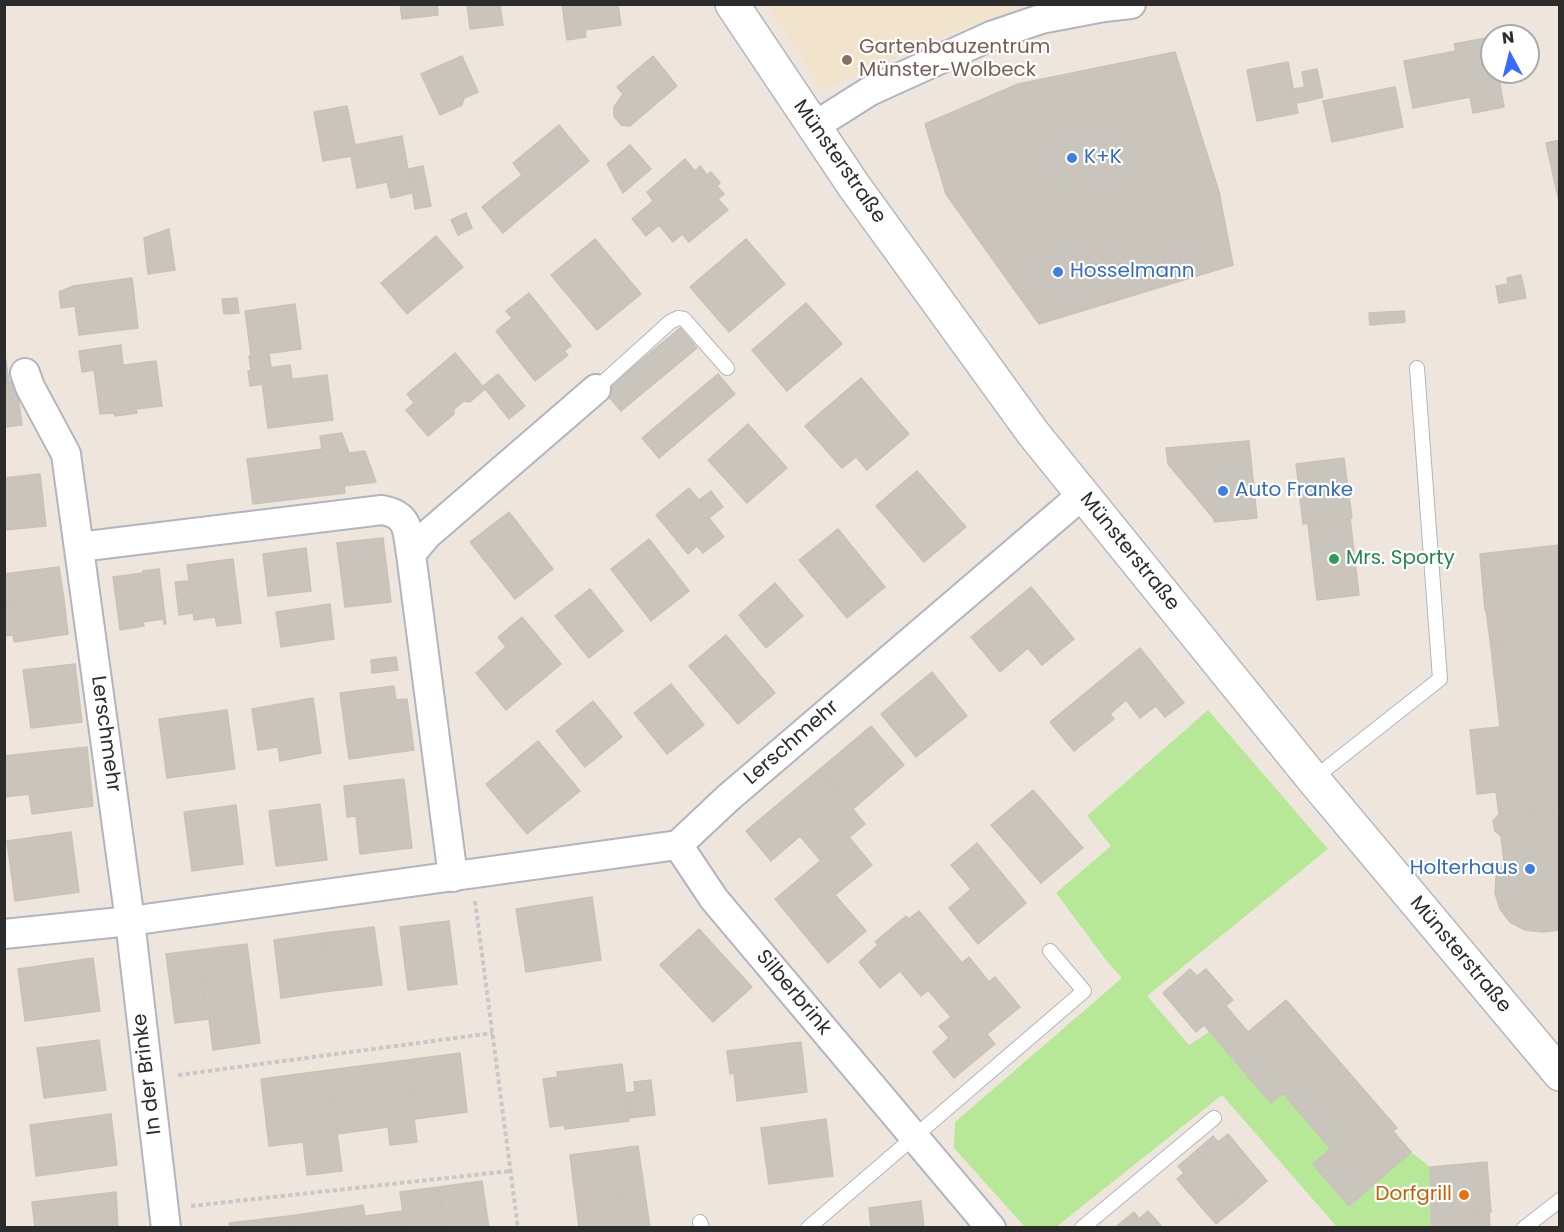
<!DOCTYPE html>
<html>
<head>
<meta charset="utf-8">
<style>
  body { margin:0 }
  #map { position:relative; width:1564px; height:1232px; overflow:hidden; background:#eee6dd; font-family:Poppins,sans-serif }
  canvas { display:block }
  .frame { position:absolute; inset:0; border:6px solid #2c2c2c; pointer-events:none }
  .north { position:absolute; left:1480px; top:24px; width:60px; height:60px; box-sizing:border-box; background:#fff; border:2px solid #ababab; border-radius:50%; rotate:353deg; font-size:16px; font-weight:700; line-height:24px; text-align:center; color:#2c2c2c }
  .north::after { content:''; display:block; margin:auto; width:21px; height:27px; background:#3a6bff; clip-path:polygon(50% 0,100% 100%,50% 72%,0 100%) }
</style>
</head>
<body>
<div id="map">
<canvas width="1564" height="1232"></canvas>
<div class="frame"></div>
<div class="north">N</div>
</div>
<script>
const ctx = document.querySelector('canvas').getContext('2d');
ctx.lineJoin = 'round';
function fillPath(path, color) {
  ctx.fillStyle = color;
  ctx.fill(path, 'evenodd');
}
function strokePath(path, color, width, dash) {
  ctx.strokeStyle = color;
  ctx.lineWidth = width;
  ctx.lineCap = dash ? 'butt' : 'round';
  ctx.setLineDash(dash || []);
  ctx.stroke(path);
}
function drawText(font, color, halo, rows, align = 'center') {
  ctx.font = font + ' Poppins,sans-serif';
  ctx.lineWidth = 4.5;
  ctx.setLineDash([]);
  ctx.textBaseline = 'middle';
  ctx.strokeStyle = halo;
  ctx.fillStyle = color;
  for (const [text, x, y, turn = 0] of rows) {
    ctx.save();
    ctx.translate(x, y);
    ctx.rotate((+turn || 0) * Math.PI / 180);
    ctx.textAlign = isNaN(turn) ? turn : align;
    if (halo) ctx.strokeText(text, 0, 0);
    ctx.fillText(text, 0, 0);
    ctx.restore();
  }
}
const education = new Path2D(`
  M768 5H1042L1024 8 960 29 822 90Z`);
const green = new Path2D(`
  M1208 710 1328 849 1147 996 1189 1045 1209 1032 1271 1103 1283 1093 1331 1149 1313 1164 1348 1206 1411 1152 1430 1167V1227H1337L1222 1095 1056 1227H1025L954 1148 955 1122 1122 978 1106 960 1056 893 1111 846 1087 816Z`);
const building = new Path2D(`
  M400 4H437L438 15 402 19Z
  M467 4H506L500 5 503 25 470 29Z
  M562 4H618L621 25 585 30 586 37 567 40Z
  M1491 37 1492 72H1498L1504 107 1473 113 1470 97 1413 108 1404 61 1456 51 1454 44Z
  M1175 52 1219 192 1233 265 1039 324 946 194 925 124 1018 84Z
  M462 56 478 92 464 98 462 105 440 115 421 74Z
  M653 56 677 86 630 126 621 125 614 116V107L623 94 617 87Z
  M1288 62 1298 113 1257 121 1247 70Z
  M1317 69 1323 97 1307 101 1302 72Z
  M1305 87 1307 101 1296 103 1293 89Z
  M1395 87 1403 127 1332 142 1323 101Z
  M347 106 355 145 349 146 351 156 323 161 314 112Z
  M559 125 589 161 524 215 503 190 522 175 513 163Z
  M402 136 412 193 391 198 387 182 357 188 349 146Z
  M1560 140V206L1546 143Z
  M630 145 651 169 623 193 607 164Z
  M685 159 695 171 700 166 707 175 711 172 720 183 717 186 724 194 718 199 728 210 689 242 682 234 673 242 659 225 646 236 632 219 653 201 647 192Z
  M423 166 431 206 415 209 409 169Z
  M503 190 524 215 503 233 482 207Z
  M466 213 472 228 458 235 451 220Z
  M169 229 175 270 148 274 144 238Z
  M436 236 463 267 407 314 381 283Z
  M595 239 641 294 597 330 551 275Z
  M746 239 785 284 729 332 690 287Z
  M1521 275 1526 298 1499 303 1496 286 1508 284 1507 278Z
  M132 278 138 328 79 335 75 306 61 308 59 292 73 286Z
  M529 293 571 346 564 351 568 355 535 381 496 331 512 318 506 311Z
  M237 298 239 313 224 314 222 299Z
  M806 303 842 344 787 391 752 350Z
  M295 304 301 349 251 356 245 311Z
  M1404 311 1405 322 1370 325 1369 313Z
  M680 328 697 348 621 411 604 391Z
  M121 345 123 365 82 372 79 351Z
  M4 348 9 382 4 383Z
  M455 353 485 389 470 402 464 401 454 409V414L428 436 406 410 414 403 407 394Z
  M269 354 271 367 251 370 249 356Z
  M156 361 162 406 136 409 137 413 115 416 114 413 100 414 94 369Z
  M290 365 292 379 250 386 248 371Z
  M498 374 525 406 509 419 483 386Z
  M718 374 735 394 659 458 642 438Z
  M327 375 333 420 268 428 262 383Z
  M861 378 909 434 867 470 856 457 842 468 805 426Z
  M16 381 22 425 4 427V383Z
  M748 424 787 468 747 503 708 460Z
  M342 433 349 453 365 451 376 482 344 486 339 447 322 450 320 436Z
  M1249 441 1257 518 1214 522V519L1168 464 1166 448Z
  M339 447 345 493 253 504 247 459Z
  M1344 458 1352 518 1303 524 1296 464Z
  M917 471 966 527 924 562 876 506Z
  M40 474 46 526 4 530V478Z
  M689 488 699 500 711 491 723 507 709 518 724 537 703 553 697 546 688 554 656 515Z
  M509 512 553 569 515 599 470 542Z
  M1350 518 1359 595 1317 600 1308 524Z
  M838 529 885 587 847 618 799 560Z
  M383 538 391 602 345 607 337 543Z
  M649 539 689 591 651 621 611 569Z
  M1560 545V640L1491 648 1486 610H1485L1480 554Z
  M306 548 311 591 268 596 263 554Z
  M233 559 241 623 217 626 215 617 194 620 187 565Z
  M59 567 64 599 4 607V574Z
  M159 569 166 624H164L163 619 143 622 144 626 120 630 113 577 143 573V571Z
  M189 581 193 613 179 615 175 582Z
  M775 583 803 616 766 648 739 615Z
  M1031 587 1074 639 1042 665 1028 648 1000 672 971 637Z
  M590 589 623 631 589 658 555 616Z
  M64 599 68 634 14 642 13 635 4 636V607Z
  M330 604 334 639 281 647 276 612Z
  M522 617 561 664 506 710 476 673 506 647 498 637Z
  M726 635 775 693 738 724 689 666Z
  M1560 640V808L1499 814 1496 792 1477 794 1470 730 1500 727 1491 648Z
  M1140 648 1184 703 1165 717 1156 706 1140 718 1126 700 1110 714 1090 689Z
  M396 657 398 670 372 673 371 660Z
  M75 664 82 722 31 728 23 670Z
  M932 672 967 716 916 757 881 714Z
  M671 684 704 725 667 754 634 713Z
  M394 686 396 700 407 699 414 750 349 759 340 693Z
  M1090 689 1114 719 1074 751 1050 722Z
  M313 698 321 753 280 761 278 747 258 750 252 709Z
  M593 701 622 737 585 767 556 731Z
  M227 710 235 769 167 778 159 719Z
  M871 726 904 765 853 809 820 769Z
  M538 741 580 791 527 834 486 784Z
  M87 747 93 806 32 814 29 794 4 797V756Z
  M820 769 865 824 821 861 800 836 771 861 746 831Z
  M404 779 412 848 360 854 356 816 347 817 344 786Z
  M1033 790 1083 848 1041 883 991 825Z
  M320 804 327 860 276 866 269 811Z
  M236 805 243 864 192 871 184 812Z
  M1560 808V930L1542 932 1525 930 1510 922 1500 909 1495 893 1496 877 1504 862 1501 836 1495 831 1493 821 1499 814Z
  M71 832 79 892 15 901 7 841Z
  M849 837 872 865 835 895 866 931 828 963 775 899Z
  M977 843 1026 903 978 944 949 908 971 889 951 865Z
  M592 897 601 960 526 972 516 909Z
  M919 911 962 963 921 996 900 971 880 988 859 962 878 945 875 942 906 916 909 919Z
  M449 921 457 984 408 990 400 927Z
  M374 927 382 985 331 991 324 933Z
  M699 929 752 987 713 1022 660 965Z
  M324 933 331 991 281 998 274 940Z
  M247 944 254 998 205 1004 198 950Z
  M198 950 205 1004 254 998 260 1043 213 1050 209 1019 175 1023 166 954Z
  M969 957 989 982 995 977 1020 1007 987 1034 995 1044 954 1078 933 1052 949 1038 939 1026 951 1017 928 990Z
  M93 958 100 1011 25 1021 18 969Z
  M1190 969 1197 976 1206 969 1233 1000 1226 1006 1248 1032 1286 1000 1397 1128 1393 1131 1411 1152 1349 1206 1313 1164 1331 1149 1283 1093 1271 1103 1204 1025 1196 1032 1163 993Z
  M99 1040 106 1090 44 1098 37 1048Z
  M801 1042 807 1092 737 1101 734 1073 730 1074 727 1051Z
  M460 1053 467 1112 415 1119 407 1060Z
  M407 1060 417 1142 390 1145 388 1127 337 1134 329 1070Z
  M622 1064 629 1121 565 1129 564 1125 550 1127 543 1079 558 1077 557 1072Z
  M329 1070 342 1171 307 1175 303 1142 269 1146 261 1079Z
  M651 1080 652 1089 635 1091 634 1082Z
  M652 1089 655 1115 629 1118 625 1093Z
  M111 1114 117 1165 36 1176 30 1125Z
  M826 1119 833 1176 769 1184 761 1128Z
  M1228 1134 1267 1181 1242 1203 1197 1150 1213 1136 1218 1142Z
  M638 1146 645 1194 576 1204 570 1155Z
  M1197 1150 1242 1203 1216 1224 1177 1179 1184 1173 1178 1166Z
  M1487 1162 1491 1212 1431 1217 1430 1167Z
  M482 1181 489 1228H445L439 1187Z
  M439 1187 445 1228H405L400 1192Z
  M116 1192 118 1228H35L32 1202Z
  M645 1194 650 1228H579L576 1204Z
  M921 1201 924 1228H871L869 1208Z
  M363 1205 365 1216 403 1211 405 1228H347L345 1208Z
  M345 1208 347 1228H291L289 1216Z
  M1148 1211 1163 1228H1119L1117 1226 1134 1212 1139 1219Z
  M1489 1212 1490 1228H1431V1217Z
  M289 1216 291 1228H230L229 1223Z`);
const path = new Path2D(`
  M475 901 518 1228
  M178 1075 493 1033
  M191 1206 510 1171`);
const service = new Path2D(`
  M596 389 670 322 678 318 684 319 727 368
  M1313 779 1440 679 1417 368
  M700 1222 702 1228
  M808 1228 1084 991 1050 951
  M1082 1228 1214 1118
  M1524 1228 1560 1200`);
const minor = new Path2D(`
  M813 127 870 91 991 36 1041 19 1104 7 1131 4
  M25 373 30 387 66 454 130 921 166 1228
  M79 547 382 510C410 515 407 531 411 554
  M678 845 714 899 991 1228
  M453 877 411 554 427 535 596 389
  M4 934 130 921 678 845 728 798 1082 495`);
const tertiary = new Path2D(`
  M732 4 854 186 1033 433 1313 779 1560 1074`);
const markers = [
  [847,60,6,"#8d6e63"],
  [1072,158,6,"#3f7fe0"],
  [1058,272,6,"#3f7fe0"],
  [1223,491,6,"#3f7fe0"],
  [1334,559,6,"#2e9e5b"],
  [1530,869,6,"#3f7fe0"],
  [1464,1195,6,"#e8710a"]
];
const educationNames = [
  ["Gartenbauzentrum",859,48],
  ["Münster-Wolbeck",859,71]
];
const shopNames = [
  ["K+K",1084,158],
  ["Hosselmann",1070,272],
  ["Auto Franke",1235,491],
  ["Holterhaus",1518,869,"right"]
];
const streetNames = [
  ["Münsterstraße",839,162,55],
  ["Münsterstraße",1129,552,51],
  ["Lerschmehr",105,734,82],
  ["Lerschmehr",792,743,-41],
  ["Münsterstraße",1460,955,50],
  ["Silberbrink",793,993,50],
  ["In der Brinke",148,1074,-97]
];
const leisureNames = [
  ["Mrs. Sporty",1346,559]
];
const foodNames = [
  ["Dorfgrill",1452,1195]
];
fillPath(education, '#f1e3cc');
fillPath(green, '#b7e897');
fillPath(building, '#c9c4bc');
strokePath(building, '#cac2b7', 1.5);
strokePath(service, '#b1b5c0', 16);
strokePath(minor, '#b1b5c0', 32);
strokePath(tertiary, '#b1b5c0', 36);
strokePath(path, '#c8c8c8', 4, [4.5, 3]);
strokePath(service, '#fff', 14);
strokePath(minor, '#fff', 28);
strokePath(tertiary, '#fff', 33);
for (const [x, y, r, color] of markers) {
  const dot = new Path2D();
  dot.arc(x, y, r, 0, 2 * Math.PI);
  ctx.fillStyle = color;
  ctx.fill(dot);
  strokePath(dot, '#fff', 2);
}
drawText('20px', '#785e54', '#fff', educationNames, 'left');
drawText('20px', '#366cbe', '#fff', shopNames, 'left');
drawText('20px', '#2c2c2c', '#fff', streetNames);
drawText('20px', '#27864d', '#fff', leisureNames, 'left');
drawText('20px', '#c56008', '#fff', foodNames, 'right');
</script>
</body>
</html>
